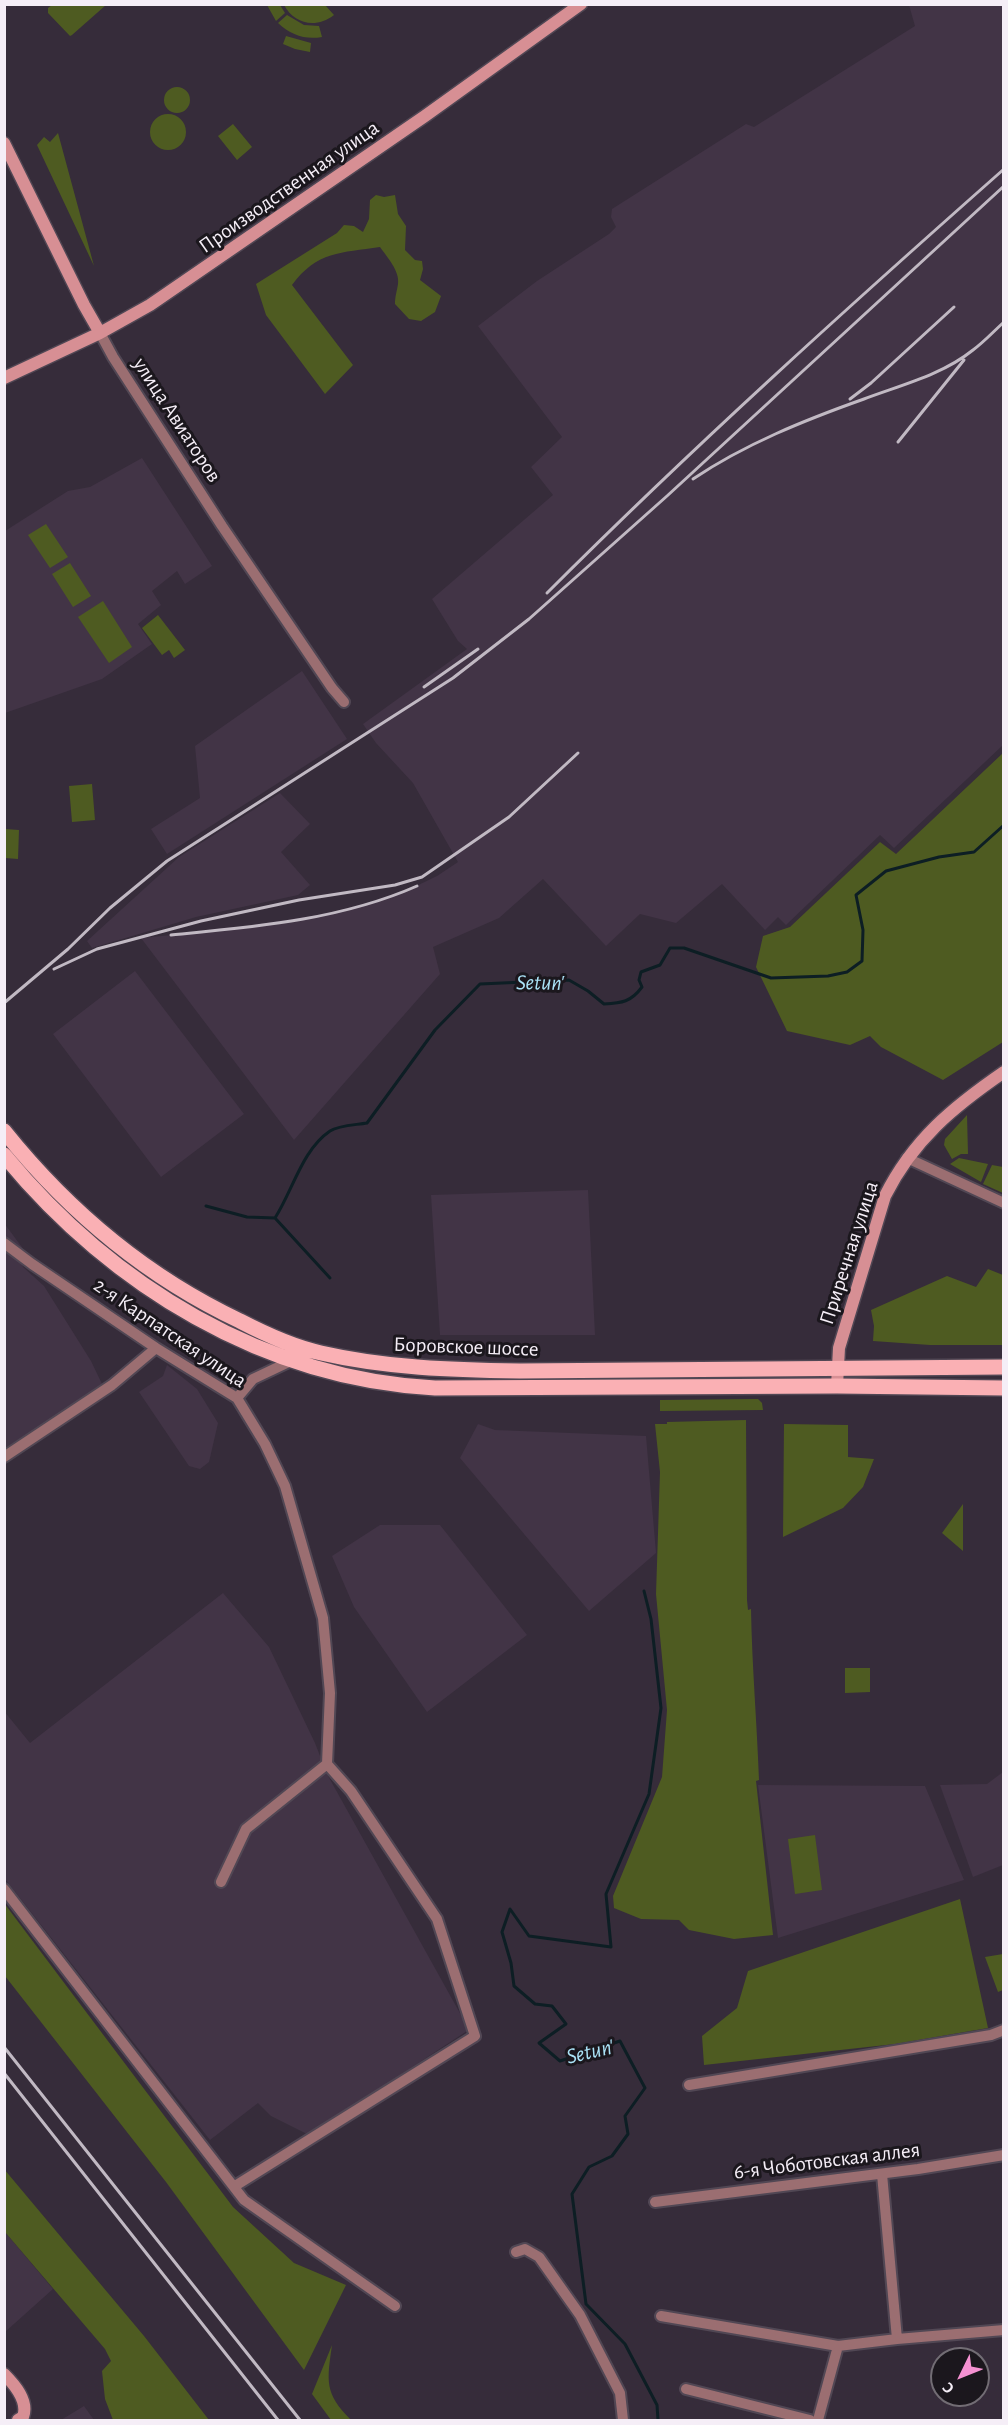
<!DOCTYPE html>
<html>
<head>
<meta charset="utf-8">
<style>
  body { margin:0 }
  #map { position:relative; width:1008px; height:2425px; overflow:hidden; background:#362c3a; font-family:"Alegreya Sans",sans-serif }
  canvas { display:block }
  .frame { position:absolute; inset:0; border:6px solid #f5eef7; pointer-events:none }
  .north { position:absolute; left:930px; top:2347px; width:60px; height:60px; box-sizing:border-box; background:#1b171d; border:2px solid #726d74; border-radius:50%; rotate:227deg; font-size:16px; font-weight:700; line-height:24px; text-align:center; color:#f5eef7 }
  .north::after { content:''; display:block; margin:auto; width:21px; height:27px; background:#f591d2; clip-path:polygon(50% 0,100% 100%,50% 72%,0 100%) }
</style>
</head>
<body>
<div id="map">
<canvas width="1008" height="2425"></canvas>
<div class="frame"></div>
<div class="north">С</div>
</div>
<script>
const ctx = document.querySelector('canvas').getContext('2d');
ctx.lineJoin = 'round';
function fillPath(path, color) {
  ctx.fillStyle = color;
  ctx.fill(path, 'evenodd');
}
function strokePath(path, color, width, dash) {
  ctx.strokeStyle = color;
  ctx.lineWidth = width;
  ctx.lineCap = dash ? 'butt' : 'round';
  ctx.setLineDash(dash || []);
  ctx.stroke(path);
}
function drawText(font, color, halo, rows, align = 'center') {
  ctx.font = font + ' "Alegreya Sans",sans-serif';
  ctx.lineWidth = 6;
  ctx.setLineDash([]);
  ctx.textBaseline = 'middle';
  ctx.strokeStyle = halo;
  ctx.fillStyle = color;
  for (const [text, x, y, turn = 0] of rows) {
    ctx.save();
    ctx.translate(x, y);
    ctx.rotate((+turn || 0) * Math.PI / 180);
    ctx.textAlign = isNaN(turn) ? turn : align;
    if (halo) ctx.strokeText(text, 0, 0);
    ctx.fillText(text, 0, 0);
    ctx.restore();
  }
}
const built = new Path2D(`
  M909 5H1003V745L894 848 880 835 786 925 778 917 765 930 722 884 676 923 640 914 606 946 543 879 499 918 433 947 440 974 294 1140 141 938 214 931 345 911 406 891 437 876 458 862 413 783 376 743 363 724 467 649 458 641 432 599 553 495 531 467 562 437 478 326 537 281 609 234 616 227 611 217 612 209 746 124 754 127 915 26Z
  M142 458 212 566 185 584 177 571 152 591 161 605 138 624 152 644 102 679 5 713V531L68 491 90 487Z
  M302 671 347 739 167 854 151 829 200 798 195 746Z
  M280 793 310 824 281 852 310 885 298 895 196 917 92 948 87 941 179 857Z
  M135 971 244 1114 161 1177 53 1034Z
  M588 1190 595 1335H440L431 1195Z
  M4 1223 24 1250 20 1260 23 1267 44 1286 91 1361 103 1386 5 1448Z
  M167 1365 197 1389 218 1423 209 1462 200 1469 189 1466 139 1392 163 1376Z
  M478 1424 495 1430 646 1436 656 1553 589 1611 460 1458Z
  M380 1525H440L527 1635 427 1712 354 1607 332 1556Z
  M223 1593 269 1647 315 1743 327 1774 466 2024 467 2031 309 2135 271 2116 258 2103 210 2140 5 1879 4 1711 30 1743Z
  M1003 1772V1865L973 1877 940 1785 987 1784Z
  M758 1785 925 1786 964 1880 778 1938Z
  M4 2231 53 2289 5 2332H4Z
  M84 2406 94 2420H61Z`);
const green = new Path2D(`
  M52 5V4L106 5 72 35 70 36 48 13V8Z
  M267 5H280L285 13 276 21Z
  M284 5H325L334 15C316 29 294 24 284 5Z
  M287 15 304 25 319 26 322 37C305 40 291 35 278 23Z
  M286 36 311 43 310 52 295 49 283 44Z
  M164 100a13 13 0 1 1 26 0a13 13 0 1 1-26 0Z
  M150 132a18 18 0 1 1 36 0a18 18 0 1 1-36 0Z
  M233 124 252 147 237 160 218 136Z
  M58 133 94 266 37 145 44 137 50 142Z
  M376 195 384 197 395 195 398 214 406 226 405 250 415 260 422 261 423 269 420 280 441 296 435 312 421 321 409 319 395 304C395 296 397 291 398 284 400 271 387 257 380 247 341 253 317 251 292 285L353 365 325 394 266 315 256 284 337 233 344 225 354 226 363 232 369 219 370 200Z
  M46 524 68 557 50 568 28 535Z
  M70 563 91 596 73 607 52 574Z
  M103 601 132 647 109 663 78 617Z
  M158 615 185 650 174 658 169 650 162 655 142 628Z
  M1003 753V1042L943 1080 881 1047 870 1036 850 1045 787 1031 756 967 763 936 790 927 880 842 896 854Z
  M92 784 95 820 72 822 69 786Z
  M5 829 19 830 18 859 5 858Z
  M967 1115 968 1154H961L952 1159 944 1145 945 1139Z
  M959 1158 988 1164 981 1182 950 1164Z
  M992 1165 1003 1167V1193L983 1184Z
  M988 1269 1003 1275V1345H930L873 1341 874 1326 871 1310 947 1276 976 1287Z
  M758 1399 762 1403 763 1410 660 1411V1400Z
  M746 1420 747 1600 748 1610 751 1609C752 1667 757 1723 759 1780L756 1781 773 1935 734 1939 689 1930 679 1920 641 1919 614 1908 613 1896 662 1777 667 1710 656 1594 660 1472 655 1424H667V1422Z
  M784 1424 848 1425V1457L874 1459 863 1487 843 1508 783 1537Z
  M963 1504V1551L942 1533Z
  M845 1668H870V1692L845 1693Z
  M815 1835 822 1890 795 1894 788 1839Z
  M960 1899 988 2028 895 2044 704 2065 702 2036 737 2008 748 1971Z
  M4 1903 233 2207 294 2263 346 2285 304 2370 166 2182 5 1976Z
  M1003 1954V1990L998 1992 985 1957Z
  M4 2169 144 2336 209 2420H113L105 2399 102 2371 111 2361 105 2349 5 2232Z
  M332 2345C327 2381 324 2393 351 2420H331L312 2394Z`);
const stream = new Path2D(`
  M206 1206 247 1217 275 1218
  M330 1278 275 1218C293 1190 302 1150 330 1131 339 1125 356 1125 367 1123L435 1030 480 984 569 980 588 991 604 1004C622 1003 631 1002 642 987L639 980 641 972 660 965 670 948H684L771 978 828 976 847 972 862 961 863 930 856 895 886 871 939 857 974 852 1004 825
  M644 1591 651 1619 661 1708 649 1794 606 1894 611 1947 529 1936 510 1909 502 1932 511 1963 514 1986 535 2004 552 2006 566 2024 539 2043 560 2061 620 2041 645 2088 625 2116 628 2134 612 2156 589 2167 572 2194 586 2304 625 2344 657 2405 658 2420`);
const street = new Path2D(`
  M100 333 113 357 222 526 332 688 344 702
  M907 1158 1004 1203
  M4 1243 32 1264 156 1348 237 1398 265 1444 285 1486 323 1618 330 1693 327 1764
  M237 1398 253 1379 293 1360
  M4 1457 112 1385 156 1348
  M221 1882 246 1829 327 1764
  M4 1889 244 2200 395 2306
  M689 2085 991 2035 1004 2030
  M882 2174 897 2339
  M235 2186 475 2036 437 1919 351 1791 327 1764
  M655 2202 918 2169 1004 2155
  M516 2252 525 2249 539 2257 580 2315 620 2393 623 2420
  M661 2316 838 2346 897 2339 1004 2330
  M686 2389 810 2420
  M818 2420 838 2346`);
const secondary = new Path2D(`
  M4 143 84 305 100 333
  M4 378 100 333 150 305 425 116 581 4
  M837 1386 839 1348 885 1196C913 1140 953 1107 1004 1072
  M4 2374C15 2385 29 2401 23 2417L18 2420`);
const primary = new Path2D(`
  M4 1131C69 1212 147 1277 240 1321 265 1334 293 1347 321 1353 386 1368 453 1370 520 1371L1004 1367
  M4 1155C112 1286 264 1379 435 1388L837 1386 1004 1388`);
const rail = new Path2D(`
  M850 399 871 383 954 307
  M898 442 964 360
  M693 479C745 444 805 420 864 399 901 385 942 375 973 350 984 342 994 331 1004 322
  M547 593C694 446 848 307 1004 169
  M424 687 478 649
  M171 935C254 927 340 920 417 886
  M54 969 97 949 201 921 299 900 395 885 422 877 509 817 578 753
  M4 1003 68 949 110 908 167 861 453 678 529 619 667 496 1004 186
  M4 2047 300 2420
  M4 2073 278 2420`);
const streetNames = [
  ["Производственная улица",289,187,-35],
  ["улица Авиаторов",177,420,57],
  ["Приречная улица",849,1253,-72],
  ["2-я Карпатская улица",170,1333,34],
  ["Боровское шоссе",466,1347,2],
  ["6-я Чоботовская аллея",827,2161,-7]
];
const waterNames = [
  ["Setun'",540,983,1],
  ["Setun'",590,2052,-13]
];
fillPath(built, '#423446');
fillPath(green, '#4e5b21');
strokePath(stream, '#0d1e24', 3);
strokePath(street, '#514754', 14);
strokePath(secondary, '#514754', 15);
strokePath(primary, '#514754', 18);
strokePath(street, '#9b6e71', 10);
strokePath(secondary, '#d78f94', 12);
strokePath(primary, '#fab0b4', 15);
strokePath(rail, '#c1b9c3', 3);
drawText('21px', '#f5eef7', '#1b171d', streetNames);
drawText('italic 22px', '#abe3f7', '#1b171d', waterNames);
</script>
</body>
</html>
